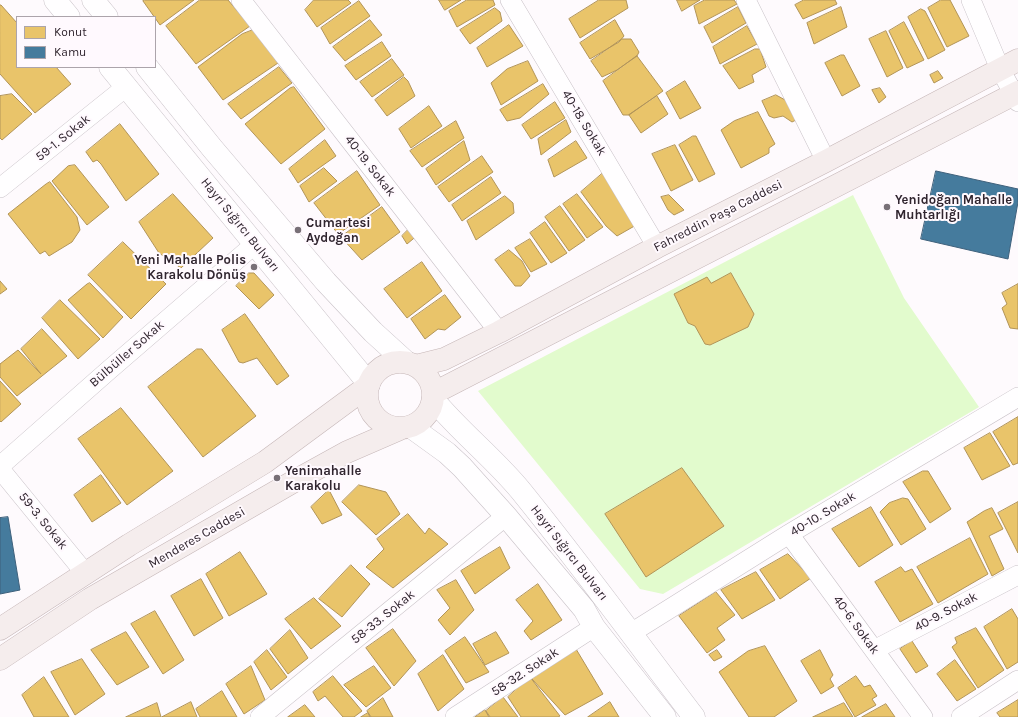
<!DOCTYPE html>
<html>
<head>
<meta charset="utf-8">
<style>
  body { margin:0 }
  #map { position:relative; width:1018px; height:717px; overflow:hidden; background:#fefafd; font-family:Karla,sans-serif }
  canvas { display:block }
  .legend { position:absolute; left:16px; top:16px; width:140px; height:52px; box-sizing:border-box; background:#fff9fe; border:1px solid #aca4ab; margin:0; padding:5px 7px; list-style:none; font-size:12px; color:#30252f }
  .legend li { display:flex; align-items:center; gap:8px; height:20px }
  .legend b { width:20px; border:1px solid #aca4ab }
</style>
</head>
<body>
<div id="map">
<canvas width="1018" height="717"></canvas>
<ul class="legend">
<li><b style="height:11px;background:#e9c46a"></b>Konut</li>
<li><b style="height:11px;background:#457b9d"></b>Kamu</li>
</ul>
</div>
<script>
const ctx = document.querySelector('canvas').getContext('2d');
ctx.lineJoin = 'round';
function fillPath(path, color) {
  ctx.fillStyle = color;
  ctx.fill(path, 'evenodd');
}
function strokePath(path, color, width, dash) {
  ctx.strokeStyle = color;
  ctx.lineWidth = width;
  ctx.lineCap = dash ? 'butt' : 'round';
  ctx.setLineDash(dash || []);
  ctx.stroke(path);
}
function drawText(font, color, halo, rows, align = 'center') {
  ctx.font = font + ' Karla,sans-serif';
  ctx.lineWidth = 4;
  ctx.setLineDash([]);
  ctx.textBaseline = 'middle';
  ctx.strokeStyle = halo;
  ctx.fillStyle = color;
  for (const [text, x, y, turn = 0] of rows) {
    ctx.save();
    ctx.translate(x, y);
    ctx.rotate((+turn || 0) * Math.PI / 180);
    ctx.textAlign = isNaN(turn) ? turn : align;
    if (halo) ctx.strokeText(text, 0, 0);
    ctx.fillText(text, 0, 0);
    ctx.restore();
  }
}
const green = new Path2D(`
  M853 195 904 298 979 407 663 594 640 589 478 391Z`);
const homes = new Path2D(`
  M145 0H194L160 25 143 1Z
  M200 0H228L250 26 196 64 166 26Z
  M314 0H348L351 3 317 27 305 10Z
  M439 0H461L445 10Z
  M467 0H493L495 5 457 27 449 11Z
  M599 0H626L628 8 580 38 569 19Z
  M677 0H700L682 11Z
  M705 0H734L737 4 699 24 694 6Z
  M804 0H835L837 4 803 19 795 5Z
  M941 0H950L969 36 947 47 928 8Z
  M359 1 370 16 330 44 321 28Z
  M0 5H1L17 23V67H56L71 84 35 113 0 74Z
  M738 7 746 23 712 43 704 27Z
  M841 7 847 27 814 44 807 23Z
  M495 8 500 12 502 21 470 44 460 30Z
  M921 9 925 11 945 50 928 59 908 17Z
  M370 20 382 35 345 61 333 47Z
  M615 20 624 36 619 42 590 59 580 43Z
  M904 22 924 60 907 68 889 31Z
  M509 25 523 46 487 67 477 48Z
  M747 26 757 44 720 64 713 47Z
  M253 30 278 63 223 100 198 67 242 34Z
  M886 31 903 68 887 77 869 39Z
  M622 39H631L639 52 637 56 617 70 602 77 591 61Z
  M382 42 391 56 356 80 345 66Z
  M755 49H760L766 67 752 75 754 82 739 89 723 66Z
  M841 55H844L860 86 842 96 825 63Z
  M637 56 663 91 629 115H623L603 81Z
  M392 59 404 75 372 97 360 82Z
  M528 61 538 81 501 105 491 83 507 69Z
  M279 67 292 83 241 119 228 104Z
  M938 71 943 78 934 83 930 75Z
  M404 77 408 81 415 96 387 116 375 100Z
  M685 81 701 108 680 119 666 93Z
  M543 84 549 94 520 118 507 121 500 110Z
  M294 87 325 129 281 164 245 124 290 88Z
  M880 88 886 97 879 103 872 90Z
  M12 94 32 114 2 140 0 138V96Z
  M776 95 787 101 796 120 792 122 783 116 774 118 769 116 762 101Z
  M657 96 668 114 641 133 629 115Z
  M555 102 565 118 531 139 522 125Z
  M429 106 442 126 411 148 399 129Z
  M758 112 775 144 769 148V153L741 168 721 130 734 121Z
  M566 120 571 132 541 155 538 139Z
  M456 121 464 138 422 167 410 151Z
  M120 124 159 174 126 201 101 164 97 160 93 162 86 152Z
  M693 136H696L715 174 699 182 679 145Z
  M325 140 336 156 298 183 289 169Z
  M464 141 470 160 436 185 426 169Z
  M576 141 587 158 554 177 548 160Z
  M675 145 693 180 671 191 652 154Z
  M482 156 493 172 449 202 438 187Z
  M75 165 109 207 87 225 52 181 68 166Z
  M324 168 337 181 309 202 300 186Z
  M357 171 380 205 338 234 314 203Z
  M603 173 638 224 617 236 606 226 581 192Z
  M491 177 501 193 462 221 452 205Z
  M50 182 77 217 80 230 72 242 49 256 45 251 40 254 8 214 46 184Z
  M173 194 213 238 181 268 159 253 139 222Z
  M577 194 603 227 587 238 563 204Z
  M669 195 684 210 674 215 668 210 661 197Z
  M505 196 513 203 514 213 476 240 467 221Z
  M560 206 585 240 569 251 545 217Z
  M382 207 400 232 362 260 341 237Z
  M545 222 567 253 551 263 530 233Z
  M410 228 419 234 407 244 402 236Z
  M530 239 547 264 531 272 515 248Z
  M123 242 166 284 131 319 88 275Z
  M509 250 522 261 530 276 521 286H515L495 260Z
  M422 262 442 291 407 318 384 289Z
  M249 273H254L274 295 259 309 236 286Z
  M731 273 754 314 748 327 710 345 705 344 695 326 688 323 674 294 707 277 711 283Z
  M0 281 7 289 0 294Z
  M90 283 123 317 103 338 68 300 87 284Z
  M1018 284V329L1010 328 1002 308 1007 304 1002 293Z
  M445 295 461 317 445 330 438 329 425 339 411 319Z
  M60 300 100 339 78 359 42 318Z
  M245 314 289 376 277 385 257 358 243 363 239 362 222 330Z
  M42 329 67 356 17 396 0 377V364L18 350 41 374 21 349Z
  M197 349H202L256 416 203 457 148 387Z
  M0 381 21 404 1 422 0 421Z
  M121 408 173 471 127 505 78 439Z
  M1018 417V463L1013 465 993 432Z
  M990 433 1010 466 982 480 964 448Z
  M682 468 724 526 646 577 605 514Z
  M923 471H928L951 509 930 523 903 482Z
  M101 475 121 503 92 522 74 495Z
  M359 485 386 492 400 514 376 535 342 502Z
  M329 490 342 515 322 524 311 507Z
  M903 498 908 499 926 529 901 545 880 512 889 503Z
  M1018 502V553L998 513Z
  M871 507 893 545 859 567 832 529Z
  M992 508 1003 529 989 536 1004 569 992 576 967 522 984 511Z
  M408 514 425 534 429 528 448 544 393 588 366 567 384 549 377 539Z
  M970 538 988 574 938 603 917 567Z
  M500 547 510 568 475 594 461 571Z
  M240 552 267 594 229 616 206 574Z
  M788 554 811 578 780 599 760 570Z
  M351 565 370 584 342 617 319 599Z
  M901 567 905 572 912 569 933 604 900 622 875 582Z
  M756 572 775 600 742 619 721 590Z
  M201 579 223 618 194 636 171 596Z
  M456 580 474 610 450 635 438 620 450 608 437 590Z
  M538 584 562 620 531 640 524 631 533 621 516 600Z
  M716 592 735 615 717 628 725 640 707 653 679 616Z
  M314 598 341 626 311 649 285 619Z
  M1012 609 1018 619V662L1007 669 984 627Z
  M155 611 184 660 163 674 131 624Z
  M976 628 1004 670 978 688 952 647 957 643 955 638Z
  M393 629 416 661 394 686 366 648Z
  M290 630 308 658 288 674 270 649Z
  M126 632 149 667 117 685 91 650Z
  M496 632 509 653 485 665 473 644Z
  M465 637 489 672 466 683 445 651Z
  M912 641 928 666 916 673 900 649Z
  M765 646 797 701 774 717H749L719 672 748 651Z
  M576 649 603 694 565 715 532 679Z
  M267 650 287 677 271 690 254 662Z
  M717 650 722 657 714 661 709 655Z
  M820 650 833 675 830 679 834 686 821 694 801 661Z
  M443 655 464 689 438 711 418 674Z
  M82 659 105 694 75 715 51 672Z
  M955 660 976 689 957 701 937 674Z
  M251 666 265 700 244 714 226 684Z
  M374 666 391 688 366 707 344 685Z
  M333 676 362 711 354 717H343L325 696 318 701 313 692Z
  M856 676 864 687 870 685 877 696 872 699 876 705 855 717 838 688Z
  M44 677 69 717H34L22 695Z
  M530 677 560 716 558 717H521L508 697Z
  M222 691 237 717H200L196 709Z
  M503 697 518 717H490L486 711Z
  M383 698 393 717H371L367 711Z
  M1018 700V717H1000L997 713Z
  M191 702 197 717H162Z
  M610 702 619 717H588Z
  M157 703 161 717H126Z
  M844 703 853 717H813Z
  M886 704 895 717H862Z
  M305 705 315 717H288Z
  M485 710 489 717H475Z
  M368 713 370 717H361Z`);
const public = new Path2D(`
  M936 171 1018 189V202L1008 259 921 239Z
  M8 517 20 590 0 594V518Z`);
const minor = new Path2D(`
  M241 0 499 332
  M510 0 657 247
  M746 0 826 161
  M971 0 1000 69 1018 102
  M0 188 126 87
  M0 466 109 370 255 244
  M0 469 85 573
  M789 534 923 717
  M631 633 789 534 1018 397
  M874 650 1018 575
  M260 717 506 516
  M455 717 594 627
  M961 717 1018 680`);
const tertiary = new Path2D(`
  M55 0 69 17
  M93 0 107 17
  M110 67 369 384
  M147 67 212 148 326 282 373 332 406 362`);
const secondary = new Path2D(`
  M433 399C460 432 494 458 521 491 581 565 637 642 694 717
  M411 427 447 453 462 467 506 516 584 609 594 627 665 717`);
const primary = new Path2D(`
  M367 395a33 33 0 1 1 66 0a33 33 0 1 1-66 0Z
  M416 366 444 359 499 332 657 247 826 161 1018 60
  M434 393 1018 92
  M0 629 129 545 265 462 368 386
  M0 659 90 599 291 483 347 452 400 429`);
const markers = [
  [887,207,4,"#787077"],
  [298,230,4,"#787077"],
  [254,267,4,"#787077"],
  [277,478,4,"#787077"]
];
const streetNames = [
  ["40-18. Sokak",584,123,59],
  ["59-1. Sokak",63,138,-39],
  ["40-19. Sokak",370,166,52],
  ["Fahreddin Paşa Caddesi",718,216,-27],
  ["Hayri Sığırcı Bulvarı",240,225,51],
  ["Bülbüller Sokak",127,354,-41],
  ["40-10. Sokak",823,514,-31],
  ["59-3. Sokak",43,521,51],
  ["Menderes Caddesi",197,538,-30],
  ["Hayri Sığırcı Bulvarı",569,553,52],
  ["40-9. Sokak",946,612,-28],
  ["58-33. Sokak",383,617,-39],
  ["40-6. Sokak",856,625,54],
  ["58-32. Sokak",525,672,-33]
];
const poiNames = [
  ["Yenidoğan Mahalle",895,200],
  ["Muhtarlığı",895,215],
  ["Cumartesi",306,223],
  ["Aydoğan",306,238],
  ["Yeni Mahalle Polis",246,260,"right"],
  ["Karakolu Dönüş",246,275,"right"],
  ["Yenimahalle",285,471],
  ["Karakolu",285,486]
];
fillPath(green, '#e2fbcd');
fillPath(homes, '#e9c46a');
strokePath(homes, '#b29458', 1);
fillPath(public, '#457b9d');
strokePath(public, '#3f617c', 1);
strokePath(minor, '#c8c1c7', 20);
strokePath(tertiary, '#c8c1c7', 23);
strokePath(secondary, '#c8c1c7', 23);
strokePath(primary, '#c5b6b7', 23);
strokePath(minor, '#fffeff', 19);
strokePath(tertiary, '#fffeff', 22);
strokePath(secondary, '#fffeff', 22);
strokePath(primary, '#f5eded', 22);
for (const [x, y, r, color] of markers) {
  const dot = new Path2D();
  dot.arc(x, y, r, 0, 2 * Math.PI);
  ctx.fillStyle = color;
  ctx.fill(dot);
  strokePath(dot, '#fff9fe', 1.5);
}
drawText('13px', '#30252f', '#fff9fe', streetNames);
drawText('bold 13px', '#30252f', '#fff9fe', poiNames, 'left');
</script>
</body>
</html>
